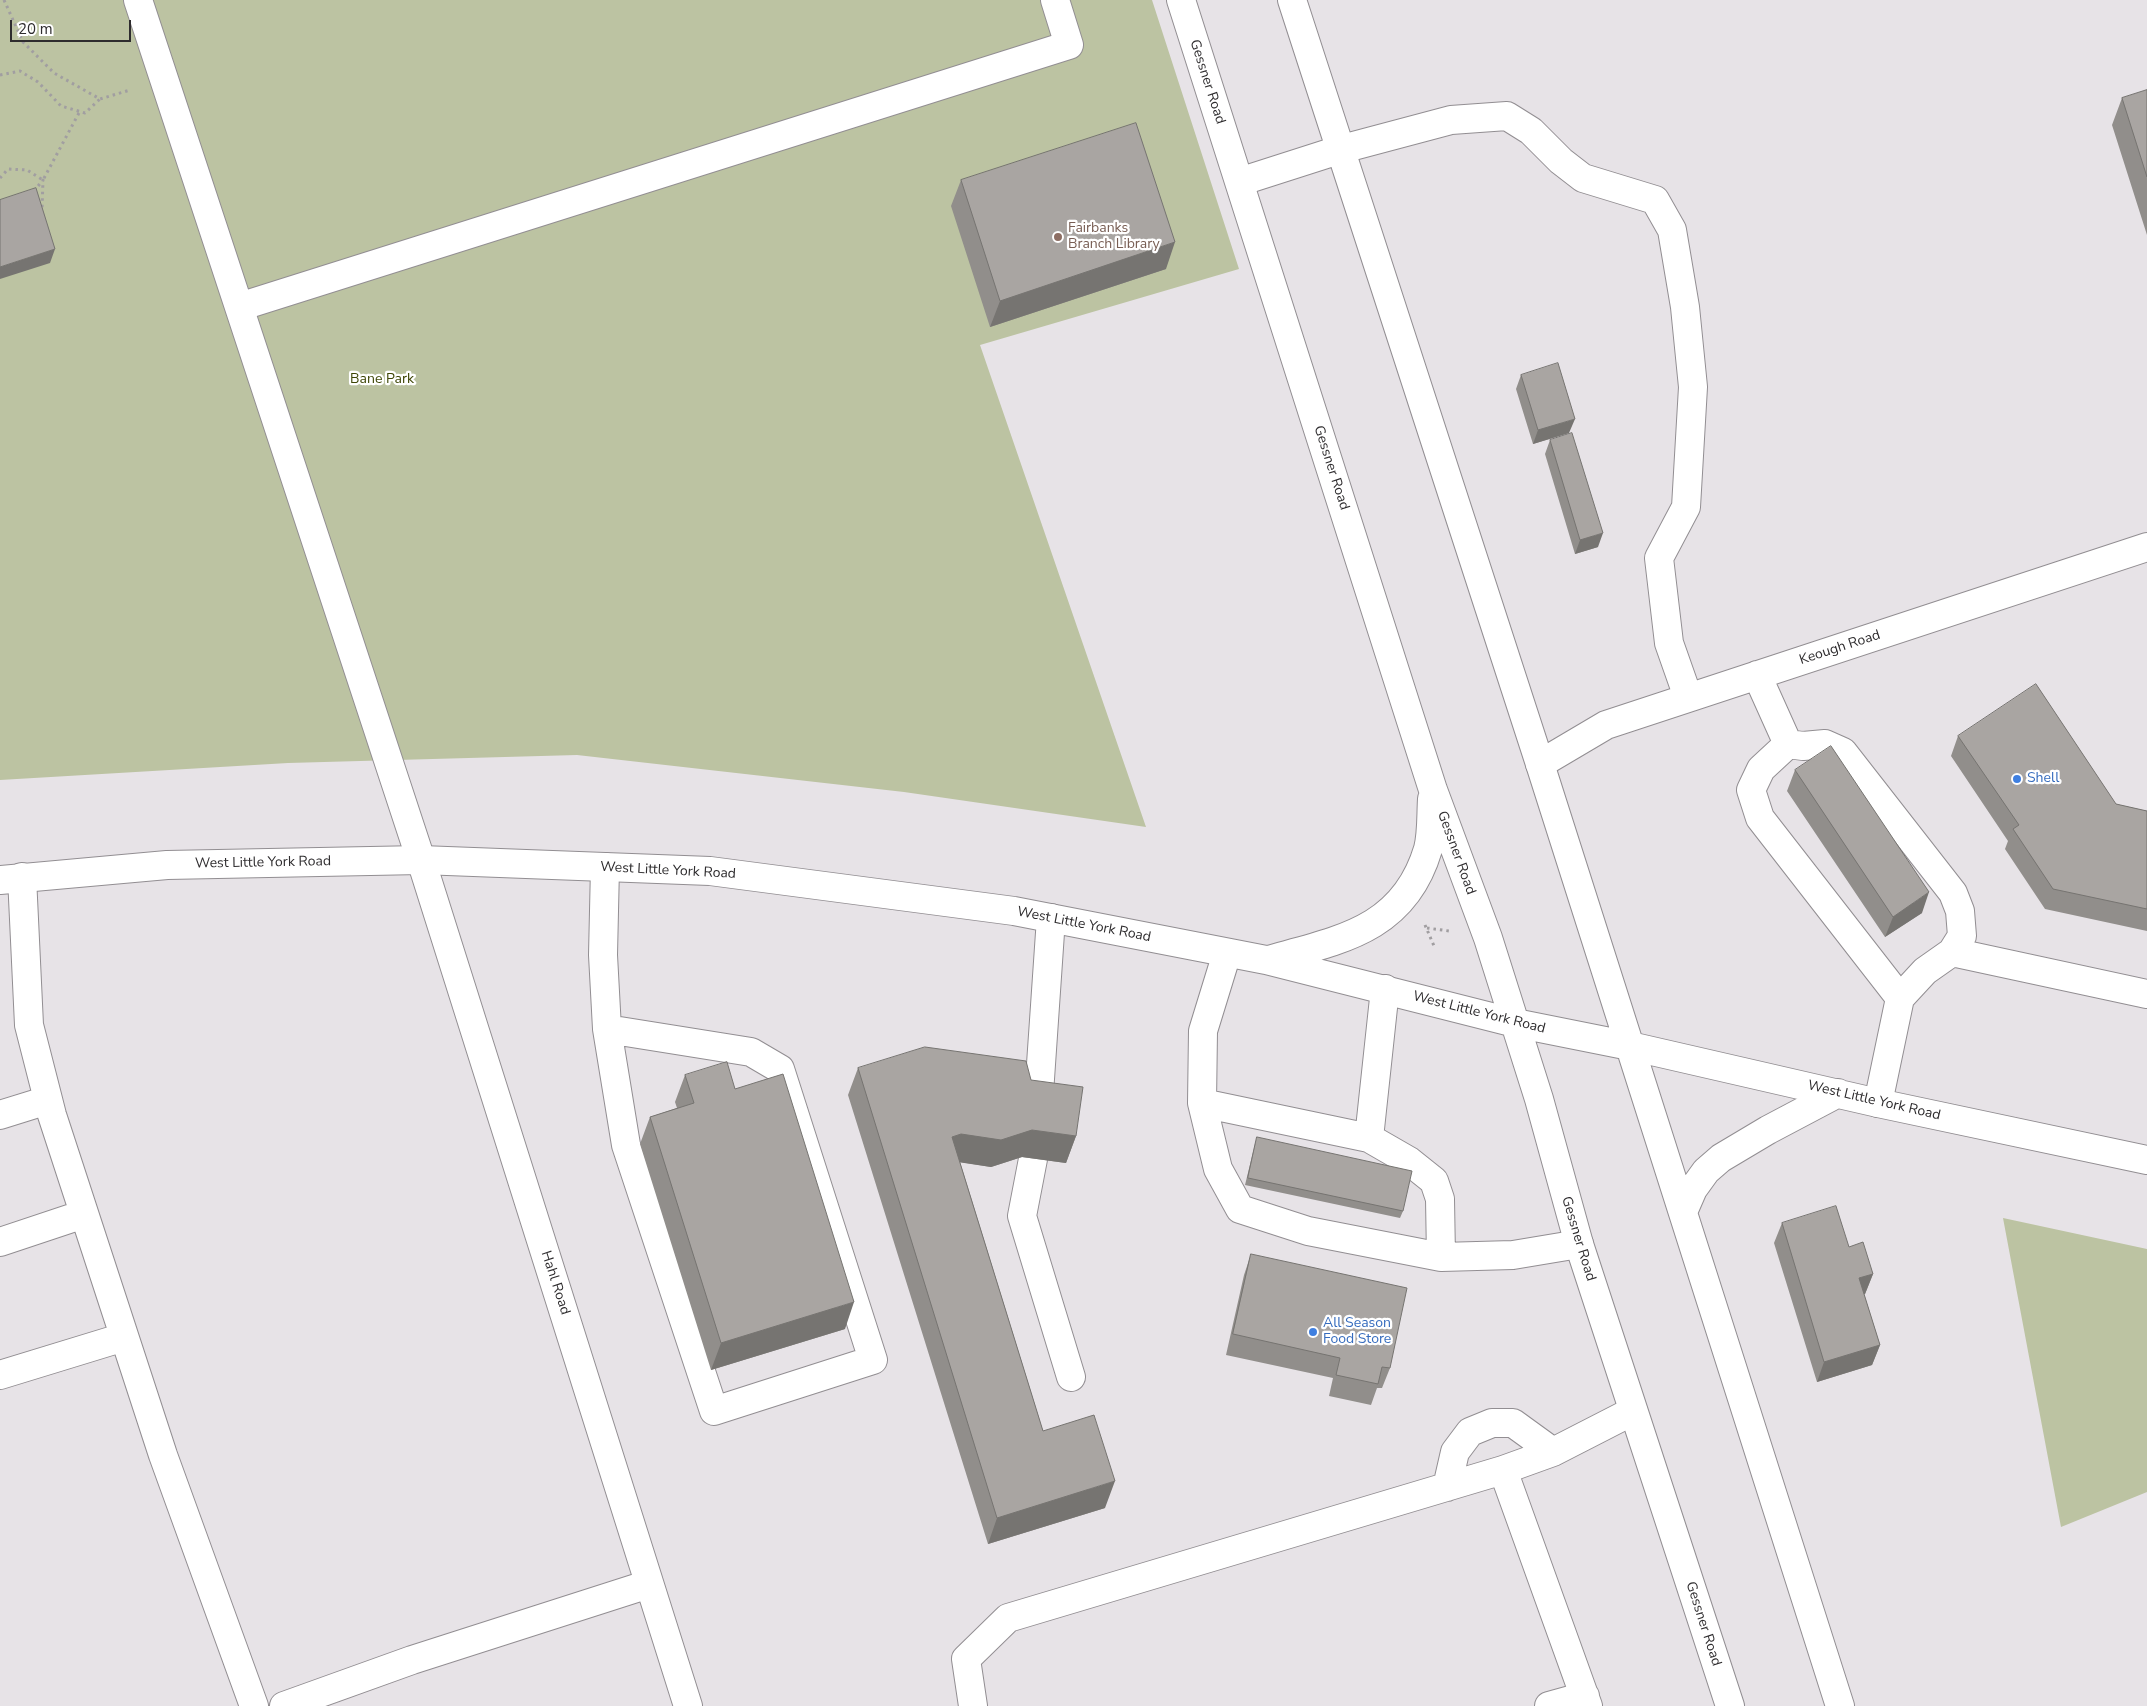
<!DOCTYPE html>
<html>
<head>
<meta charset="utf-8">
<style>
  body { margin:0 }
  #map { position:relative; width:2147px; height:1706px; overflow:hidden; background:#e7e3e7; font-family:"Nunito Sans",sans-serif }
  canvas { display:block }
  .scale { position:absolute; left:10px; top:20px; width:121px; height:22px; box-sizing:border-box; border:2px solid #2e2c2e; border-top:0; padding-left:6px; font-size:15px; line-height:18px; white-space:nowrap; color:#2e2c2e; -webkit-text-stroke:4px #fff; paint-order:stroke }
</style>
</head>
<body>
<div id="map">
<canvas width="2147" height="1706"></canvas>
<div class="scale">20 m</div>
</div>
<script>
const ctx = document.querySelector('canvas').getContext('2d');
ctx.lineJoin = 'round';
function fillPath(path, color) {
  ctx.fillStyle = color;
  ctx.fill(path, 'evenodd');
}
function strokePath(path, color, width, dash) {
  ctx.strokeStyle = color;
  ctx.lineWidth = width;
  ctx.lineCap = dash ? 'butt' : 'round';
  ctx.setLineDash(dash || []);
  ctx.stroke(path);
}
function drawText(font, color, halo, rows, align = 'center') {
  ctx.font = font + ' "Nunito Sans",sans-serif';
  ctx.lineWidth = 4.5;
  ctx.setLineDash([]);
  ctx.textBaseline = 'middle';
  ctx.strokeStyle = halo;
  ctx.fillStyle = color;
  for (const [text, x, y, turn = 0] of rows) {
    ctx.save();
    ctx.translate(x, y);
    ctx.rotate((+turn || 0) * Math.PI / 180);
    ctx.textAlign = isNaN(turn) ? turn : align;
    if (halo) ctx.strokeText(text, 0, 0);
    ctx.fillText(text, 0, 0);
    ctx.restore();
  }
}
const green = new Path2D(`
  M0 0H1152L1239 269 980 345 1146 827 904 792 577 755 288 763 0 780Z
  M2003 1218 2147 1249V1492L2061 1527Z`);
const path = new Path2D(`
  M4 0 23 42 54 73 100 99 130 90
  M0 75 20 71 38 82 61 106 85 113 100 99
  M0 178 8 169 27 170 43 180 80 111
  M34 191 43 180 42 209
  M1425 925 1434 946
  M1427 928 1449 931`);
const minor = new Path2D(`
  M138 0 421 860 688 1706
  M1342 149 1451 120 1507 116 1531 131 1561 161 1583 178 1655 200 1672 230 1685 307 1693 387 1686 507 1659 558 1669 643 1688 697
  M239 307 1069 45 1055 0
  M1757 675 1788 744 1803 746 1825 744 1843 752 1953 893 1960 911 1962 936 1952 952 1925 971 1900 998 1878 1103
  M1788 744 1761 769 1751 790 1760 818 1900 998
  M1540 764 1606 725 2147 547
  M605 867 603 955 607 1029 626 1145 714 1411 873 1360 780 1069 751 1052 607 1029
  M22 877 29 1025 52 1115 163 1455 254 1706
  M1952 952 2147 994
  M1227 953 1203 1031 1202 1103 1218 1169 1240 1209 1308 1231 1441 1257 1513 1255 1579 1244
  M1202 1103 1369 1138 1409 1161 1434 1181 1440 1199 1441 1257
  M1038 1108 1051 918
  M0 1115 48 1100
  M1369 1138 1385 989
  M1033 1159 1022 1216 1071 1377
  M0 1242 84 1214
  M0 1375 124 1337
  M1503 1470 1588 1706
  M1447 1487 1455 1452 1470 1432 1492 1423H1513L1553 1452
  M284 1706 412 1660 649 1584
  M973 1706 966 1659 1008 1618 1503 1470 1553 1452 1633 1411
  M1549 1706 1585 1696`);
const major = new Path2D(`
  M1181 0 1433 790 1488 938 1539 1099 1579 1244 1730 1706
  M1292 0 1540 764 1840 1706
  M1239 182 1342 149
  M0 880 167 865 421 860 710 871 1014 911 1266 960 1515 1023 1630 1046 1878 1103 2147 1160
  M1268 960C1340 940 1404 930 1428 849 1432 834 1431 815 1432 799
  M1683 1212 1693 1189 1706 1171 1721 1158 1768 1130 1838 1093`);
const wall = new Path2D(`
  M2147 90V235L2112 125 2122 98Z
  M961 180 1166 269 990 327 951 206Z
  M1521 375 1569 433 1533 444 1516 389Z
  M1550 440 1598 547 1575 554 1545 454Z
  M1958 736 2116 804 2147 811V931L2045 909 2005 849 2008 841 1951 756Z
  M1795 770 1922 913 1885 937 1787 791Z
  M858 1068 1031 1080 1076 1136 1066 1163 1022 1157 991 1167 960 1162 1043 1431 1105 1508 988 1544 848 1095Z
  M685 1075 735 1089 845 1329 711 1370 640 1144 650 1117 677 1108 675 1102Z
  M1257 1137 1403 1211 1400 1218 1245 1185 1255 1144Z
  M1782 1223 1873 1274 1865 1294H1864L1880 1345 1872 1365 1817 1382 1774 1243Z
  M1251 1254 1390 1368 1382 1388H1377L1371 1405 1329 1396 1333 1378 1226 1355 1244 1275Z`);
const shadedWall = new Path2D(`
  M1175 242 1166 269 990 327 1000 301Z
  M55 249 50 263 0 279V267Z
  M1575 419 1569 433 1533 444 1538 430Z
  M1603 533 1598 547 1575 554 1580 540Z
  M1929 892 1922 913 1885 937 1893 917Z
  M1032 1130 1076 1136 1066 1163 1022 1157 991 1167 951 1161 952 1137 961 1134Z
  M1873 1274 1865 1294 1852 1298 1859 1278Z
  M854 1302 845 1329 711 1370 721 1343Z
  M1880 1345 1872 1365 1817 1382 1824 1362Z
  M1115 1481 1105 1508 988 1544 997 1518Z`);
const building = new Path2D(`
  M2147 90V177L2122 98Z
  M1136 123 1175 242 1000 301 961 180Z
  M36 188 55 249 0 267V200Z
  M1558 363 1575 419 1538 430 1521 375Z
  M1572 433 1603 533 1580 540 1550 440Z
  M2036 684 2116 804 2147 811V909L2053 889 2013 829 2019 825 1958 736Z
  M1831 746 1929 892 1893 917 1795 770Z
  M925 1047 1026 1061 1031 1080 1083 1087 1076 1136 1032 1130 1001 1140 961 1134 952 1137 1043 1431 1094 1415 1115 1481 997 1518 858 1068Z
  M727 1062 735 1089 783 1074 854 1302 721 1343 650 1117 694 1103 685 1075Z
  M1257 1137 1412 1171 1403 1211 1248 1178Z
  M1836 1206 1849 1247 1863 1242 1873 1274 1859 1278 1880 1345 1824 1362 1782 1223Z
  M1251 1254 1407 1288 1390 1368 1382 1367 1378 1384 1336 1375 1340 1358 1233 1334Z`);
const markers = [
  [1058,237,5,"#8d6e63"],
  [2017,779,5,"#3f7fe0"],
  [1313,1332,5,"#3f7fe0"]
];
const streetNames = [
  ["Gessner Road",1207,82,72],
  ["Gessner Road",1331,468,72],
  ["Keough Road",1840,648,-18],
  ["Gessner Road",1456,853,70],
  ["West Little York Road",263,863,-1],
  ["West Little York Road",668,871,3],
  ["West Little York Road",1084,925,11],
  ["West Little York Road",1479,1013,14],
  ["West Little York Road",1874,1101,13],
  ["Gessner Road",1578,1239,73],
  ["Hahl Road",555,1283,72],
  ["Gessner Road",1703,1624,72]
];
const educationNames = [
  ["Fairbanks",1068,229],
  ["Branch Library",1068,245]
];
const parkNames = [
  ["Bane Park",382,380]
];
const shopNames = [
  ["Shell",2027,779],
  ["All Season",1323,1324],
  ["Food Store",1323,1340]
];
fillPath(green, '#bcc3a2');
strokePath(minor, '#928e92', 30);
strokePath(major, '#928e92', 30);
strokePath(path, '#a19ea1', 3, [2.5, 4]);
strokePath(minor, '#fff', 28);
strokePath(major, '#fff', 28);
fillPath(wall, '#918e8b');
fillPath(shadedWall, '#767471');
fillPath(building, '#a9a5a2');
strokePath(building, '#767471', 1);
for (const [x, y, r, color] of markers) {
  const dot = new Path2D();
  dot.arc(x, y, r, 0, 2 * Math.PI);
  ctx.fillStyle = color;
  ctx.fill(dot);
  strokePath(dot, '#fff', 2);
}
drawText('14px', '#2e2c2e', '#fff', streetNames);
drawText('14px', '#785e54', '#fff', educationNames, 'left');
drawText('14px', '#3d4504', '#fff', parkNames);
drawText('14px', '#366cbe', '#fff', shopNames, 'left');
</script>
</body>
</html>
